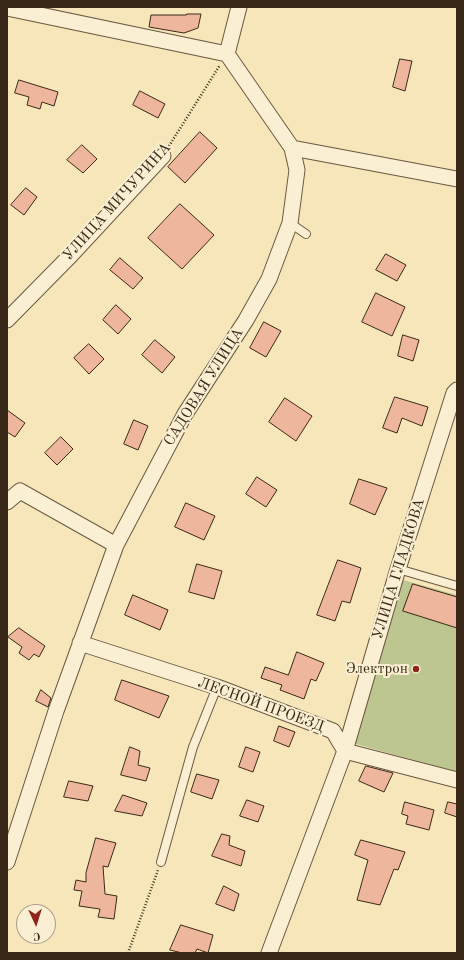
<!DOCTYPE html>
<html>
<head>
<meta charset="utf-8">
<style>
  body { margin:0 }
  #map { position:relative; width:464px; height:960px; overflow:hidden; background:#f8e6bb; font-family:"Old Standard TT",serif }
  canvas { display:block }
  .frame { position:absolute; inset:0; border:8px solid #392817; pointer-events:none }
  .north { position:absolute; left:16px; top:904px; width:40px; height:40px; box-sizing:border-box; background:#faefd3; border:1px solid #ad9f88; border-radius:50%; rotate:176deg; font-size:11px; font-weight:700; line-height:16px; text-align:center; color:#392817 }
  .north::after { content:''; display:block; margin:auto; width:14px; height:18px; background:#8f2418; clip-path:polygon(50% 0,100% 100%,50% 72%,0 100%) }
</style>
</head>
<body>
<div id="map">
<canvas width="464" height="960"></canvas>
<div class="frame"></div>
<div class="north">С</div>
</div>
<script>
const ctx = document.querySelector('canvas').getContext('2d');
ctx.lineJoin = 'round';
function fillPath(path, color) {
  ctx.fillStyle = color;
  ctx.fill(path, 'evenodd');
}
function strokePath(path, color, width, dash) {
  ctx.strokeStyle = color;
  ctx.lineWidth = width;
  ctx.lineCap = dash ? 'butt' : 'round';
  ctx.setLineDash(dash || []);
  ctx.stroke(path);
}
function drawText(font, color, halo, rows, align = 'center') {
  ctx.font = font + ' "Old Standard TT",serif';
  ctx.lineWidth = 4;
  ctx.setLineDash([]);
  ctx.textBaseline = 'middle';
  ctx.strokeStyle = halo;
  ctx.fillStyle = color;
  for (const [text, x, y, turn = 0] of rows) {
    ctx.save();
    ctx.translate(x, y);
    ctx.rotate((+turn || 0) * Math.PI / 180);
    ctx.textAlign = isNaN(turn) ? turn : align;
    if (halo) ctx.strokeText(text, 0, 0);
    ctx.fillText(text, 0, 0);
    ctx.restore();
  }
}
const green = new Path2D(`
  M403 580 457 595V772L352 743Z`);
const building = new Path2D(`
  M187 14H201L198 28 184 33 149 27 151 15H186Z
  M400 59 412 61 405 91 393 87Z
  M19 80 58 92 54 106 42 102 40 109 27 105 29 97 15 93Z
  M140 91 165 104 158 118 133 105Z
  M200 132 217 148 185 183 168 167Z
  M82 145 97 159 83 173 67 160Z
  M26 188 37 197 24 215 11 205Z
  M180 204 214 235 182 269 148 238Z
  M386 254 406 265 397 281 376 270Z
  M120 258 143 278 133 289 110 270Z
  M376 293 405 307 392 336 362 322Z
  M116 305 131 319 118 334 103 320Z
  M264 322 281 331 266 357 250 348Z
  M403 335 419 340 413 361 398 356Z
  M155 340 175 357 162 373 142 355Z
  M89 344 104 359 89 374 74 358Z
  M395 397 428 407 422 426 402 418 397 433 383 428Z
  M285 398 312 416 296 441 269 422Z
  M7 410 25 423 15 437 7 432Z
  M134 420 148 426 138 450 124 444Z
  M61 437 73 449 57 465 45 453Z
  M257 477 277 490 266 507 246 494Z
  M359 479 387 488 375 515 350 504Z
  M186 503 215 516 204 540 175 527Z
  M338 560 361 568 350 603 342 601 335 621 317 615Z
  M197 564 222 571 214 599 189 592Z
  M413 584 457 597V628L403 611Z
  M133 595 168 610 160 630 125 615Z
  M19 628 45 646 39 657 34 654 29 660 19 653 22 647 8 637Z
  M297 652 324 663 316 681 311 679 304 699 280 690 282 685 261 678 265 667 288 675Z
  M122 680 169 696 159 718 115 700Z
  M41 690 51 698 48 707 36 701Z
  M279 726 295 732 289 747 274 741Z
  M130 747 140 751 138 765 150 768 146 781 121 775Z
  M246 747 260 752 253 772 239 767Z
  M366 766 393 773 384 792 359 781Z
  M197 774 219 780 212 799 191 792Z
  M69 781 93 786 88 801 64 797Z
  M123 795 147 803 142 816 115 811Z
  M247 800 264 806 258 822 240 816Z
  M405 802 434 810 429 830 406 824 408 816 402 814Z
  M448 802 457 804V817L445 813Z
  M222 834 230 836 229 845 245 851 241 866 212 856Z
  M96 838 116 843 108 867 103 866 105 894 117 896 114 919 98 917 100 909 79 906 82 891 74 890 76 880 86 882V873Z
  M361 840 405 852 398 870 394 869 380 905 357 900 368 860 355 855Z
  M224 886 239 894 234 911 216 904Z
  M181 925 213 935 208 953 197 949 195 953H182L170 950Z`);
const path = new Path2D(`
  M169 146 220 65
  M128 953 158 870`);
const lane = new Path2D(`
  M290 223 306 234
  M398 569 457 586
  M161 862 193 747 217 687`);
const street = new Path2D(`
  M7 8 227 54 292 148 297 170 290 223 269 279 246 320 185 414 116 545 56 711 7 862
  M227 54 239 7
  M292 148 457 179
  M7 320 72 254 163 156
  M7 502 20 491 116 545
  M80 643 217 687 333 731 345 751 457 780
  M269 953 345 751 398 569 454 393 457 390`);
const markers = [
  [416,669,4,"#8f2418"]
];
const streetNames = [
  ["УЛИЦА МИЧУРИНА",117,202,-48],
  ["САДОВАЯ УЛИЦА",204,387,-58],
  ["УЛИЦА ГЛАДКОВА",399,569,-73],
  ["ЛЕСНОЙ ПРОЕЗД",261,705,20]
];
const poiNames = [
  ["Электрон",408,669]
];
fillPath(green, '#bdc590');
fillPath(building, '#eeb79d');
strokePath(building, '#392817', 1);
strokePath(lane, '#695840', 10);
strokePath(street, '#695840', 17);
strokePath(path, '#392817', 2.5, [1, 2]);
strokePath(lane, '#faefd3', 8);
strokePath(street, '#faefd3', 15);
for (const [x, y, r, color] of markers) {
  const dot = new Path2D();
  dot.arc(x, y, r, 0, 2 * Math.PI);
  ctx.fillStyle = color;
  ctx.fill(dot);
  strokePath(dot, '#faefd3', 1.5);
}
drawText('15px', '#392817', '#faefd3', streetNames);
drawText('15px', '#392817', '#faefd3', poiNames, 'right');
</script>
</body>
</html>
